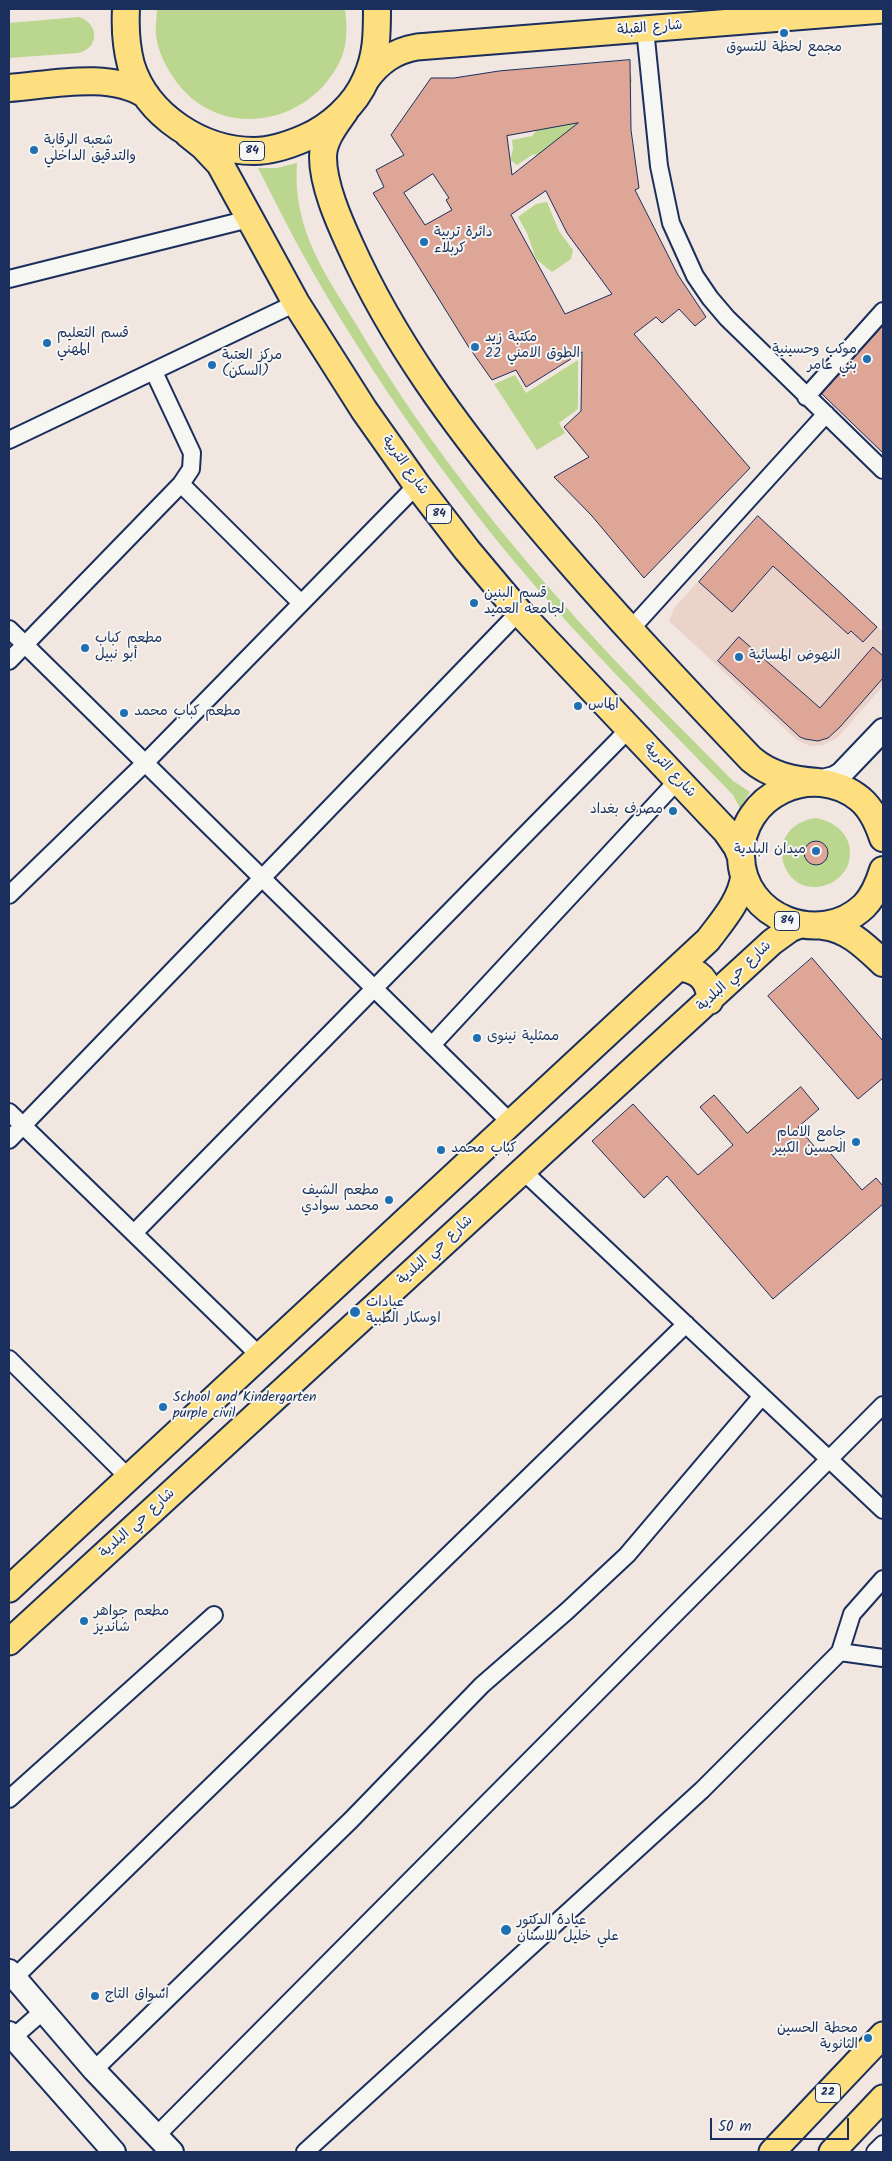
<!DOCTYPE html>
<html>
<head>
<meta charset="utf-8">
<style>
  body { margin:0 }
  #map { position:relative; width:892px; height:2161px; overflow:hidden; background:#f1e6e0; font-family:Kalam,sans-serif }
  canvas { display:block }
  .frame { position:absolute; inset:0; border:10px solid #1b2f5e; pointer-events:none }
  .scale { position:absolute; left:710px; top:2118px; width:139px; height:22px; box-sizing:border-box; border:2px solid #1b2f5e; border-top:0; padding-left:6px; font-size:15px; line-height:18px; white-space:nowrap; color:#1b2f5e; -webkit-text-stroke:4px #f6f6f2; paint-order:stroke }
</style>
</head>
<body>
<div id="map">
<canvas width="892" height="2161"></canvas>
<div class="frame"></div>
<div class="scale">50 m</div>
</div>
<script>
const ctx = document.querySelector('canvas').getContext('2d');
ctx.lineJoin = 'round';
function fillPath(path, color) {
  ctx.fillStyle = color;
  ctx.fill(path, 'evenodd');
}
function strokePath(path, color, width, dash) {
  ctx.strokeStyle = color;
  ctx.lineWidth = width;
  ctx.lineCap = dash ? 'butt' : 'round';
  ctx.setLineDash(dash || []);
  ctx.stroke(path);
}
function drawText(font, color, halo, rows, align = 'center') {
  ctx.font = font + ' Kalam,"Playpen Sans Arabic",sans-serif';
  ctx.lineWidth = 4;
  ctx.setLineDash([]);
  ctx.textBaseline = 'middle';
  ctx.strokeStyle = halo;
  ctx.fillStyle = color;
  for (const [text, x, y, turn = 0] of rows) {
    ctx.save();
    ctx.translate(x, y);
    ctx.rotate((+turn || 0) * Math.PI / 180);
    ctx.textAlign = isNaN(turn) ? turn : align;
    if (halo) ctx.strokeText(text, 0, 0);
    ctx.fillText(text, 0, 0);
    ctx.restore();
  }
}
const built = new Path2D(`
  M758 516 883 632V686L837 738 823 745 810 746 797 740 669 621 674 608Z`);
const green = new Path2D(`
  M157 9H345C347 26 348 45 340 61 309 126 219 142 175 80 166 67 158 52 156 35 155 27 157 17 157 9Z
  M79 17C100 24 99 49 78 53L9 58V23Z
  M631 76 632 82 540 154 532 155 517 165 510 160 513 149 512 140 532 136 537 130 602 96Z
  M297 163C292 230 326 275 359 329 416 425 485 515 559 599 614 662 674 721 733 781L750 792 740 808 733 795C657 716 578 639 508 554 433 462 364 363 306 260 289 230 274 199 258 168H277Z
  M547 202 559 231 573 250 571 259 552 272 536 259 527 233 518 217 536 204Z
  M578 360V409L559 423 565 433 537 450 494 384 515 375 526 393Z
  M816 818C839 822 856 840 848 865 844 874 836 882 826 885 780 900 760 826 816 818ZM812 841H817L825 845 828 855 822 863 812 864 805 858V848Z`);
const building = new Path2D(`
  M630 60 631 130 639 188 635 190 678 275 706 317 695 326 679 309 662 323 656 317 634 334 750 468 644 578 592 516 554 477 589 457 564 427 581 411 582 352 526 387 516 370 492 380 468 346 373 193 384 187 376 170 404 155 391 135 431 78H454L499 71ZM578 123 512 175 507 136ZM433 174 449 198 446 200 452 210 425 225 404 193ZM546 191 567 233 612 294 565 314 511 215Z
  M883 326V453L822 394Z
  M758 516 877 627 863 642 851 631 848 634 773 566 732 612 699 582Z
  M739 637 820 708 873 647 883 656V678L840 727 828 738 818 741 805 739 800 737 718 661Z
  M804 853a12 12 0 1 1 24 0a12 12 0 1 1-24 0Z
  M812 958 883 1041V1078L858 1099 768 996Z
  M801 1087 819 1109 798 1127 819 1152 825 1147 862 1190 876 1178 883 1186V1204L773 1299 667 1176 644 1198 592 1141 633 1104 698 1175 733 1145 700 1107 714 1095 747 1133Z`);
const minor = new Path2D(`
  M645 29 659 166 671 223 695 276 710 298 727 318 883 470
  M9 279 249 219
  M806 397 883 311
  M9 440 296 303
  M181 484 301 603
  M9 629 511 1123
  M630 630 826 414
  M9 661 181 484 191 469 192 453 154 372
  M9 895 145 763 417 485
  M432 1045 678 780
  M9 1112 260 1356
  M9 1140 519 612
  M523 1171 883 1510
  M134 1233 629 729
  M9 1359 129 1478
  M840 1652 852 1614 883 1579
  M9 1799 214 1615
  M14 1978 686 1324
  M9 2041 42 2012
  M94 2070 351 1820 482 1685 567 1611 627 1555 762 1396
  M156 2136 883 1405
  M305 2152 702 1790 840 1652 883 1658
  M875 2152 883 2144`);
const secondary = new Path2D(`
  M818 782 834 778 841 774 883 730
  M9 1971 94 2070 172 2152
  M9 2033 114 2152`);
const primary = new Path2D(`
  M366 80C379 62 394 51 417 47L883 10
  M679 968C699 970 709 980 710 1001
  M9 1589 708 940C723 920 741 900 744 875
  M9 1642 772 942 790 929 800 925
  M772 2152 883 2035
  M832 2152 883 2098`);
const trunk = new Path2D(`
  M126 9C125 28 126 46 131 65 147 116 202 151 254 151 271 151 289 145 305 138 330 127 355 105 366 79 377 56 377 33 377 9
  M9 88C50 85 110 71 146 95
  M345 111C335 125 323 140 323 157 323 185 339 221 350 245 393 341 456 426 522 506 595 594 673 677 751 759 771 776 793 780 818 782
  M188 134 203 146 220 164 296 303 364 410 417 485 467 550 519 612 726 831 737 847 741 857
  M883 838C878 823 872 809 860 799 813 761 740 794 741 856 742 918 820 948 864 906 874 896 879 883 883 870
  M823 926C847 928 866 947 883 963`);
const markers = [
  [784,33,5,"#1f6fb2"],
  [34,150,5,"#1f6fb2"],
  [424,242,5,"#1f6fb2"],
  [47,343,5,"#1f6fb2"],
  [475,347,5,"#1f6fb2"],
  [867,359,5,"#1f6fb2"],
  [212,365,5,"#1f6fb2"],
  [474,603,5,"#1f6fb2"],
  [85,648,5,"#1f6fb2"],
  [739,657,5,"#1f6fb2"],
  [578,706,5,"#1f6fb2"],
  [124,713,5,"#1f6fb2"],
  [673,811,5,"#1f6fb2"],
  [816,851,5,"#1f6fb2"],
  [477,1038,5,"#1f6fb2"],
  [856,1142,5,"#1f6fb2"],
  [441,1150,5,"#1f6fb2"],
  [389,1200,5,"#1f6fb2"],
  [355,1312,6,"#1f6fb2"],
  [163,1407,5,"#1f6fb2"],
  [84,1621,5,"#1f6fb2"],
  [506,1930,6,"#1f6fb2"],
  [95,1996,5,"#1f6fb2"],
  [868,2038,5,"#1f6fb2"]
];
const shields = [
  [252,151,25],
  [439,514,25],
  [787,921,25],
  [828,2093,25]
];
const shieldNames = [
  ["84",252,151],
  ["84",439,514],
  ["84",787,921],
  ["22",828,2093]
];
const streetNames = [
  ["شارع القبلة",650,29,-5],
  ["شارع التربية",404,466,54],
  ["شارع التربية",669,771,47],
  ["شارع حي البلدية",735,977,-43],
  ["شارع حي البلدية",436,1251,-42],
  ["شارع حي البلدية",138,1524,-42]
];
const poiNames = [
  ["مجمع لحظة للتسوق",784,49,"center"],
  ["شعبه الرقابة",44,142],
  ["والتدقيق الداخلي",44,158],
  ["دائرة تربية",434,234],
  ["كربلاء",434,250],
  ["قسم التعليم",57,335],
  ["المهني",57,351],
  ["مكتبة زيد",485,339],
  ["الطوق الامني 22",485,355],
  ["موكب وحسينية",857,351,"right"],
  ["بني عامر",857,367,"right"],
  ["مركز العتبة",222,357],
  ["(السكن)",222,373],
  ["قسم البنين",484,595],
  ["لجامعه العميد",484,611],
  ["مطعم كباب",95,640],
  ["أبو نبيل",95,656],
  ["النهوض المسائية",749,657],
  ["الماس",588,706],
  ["مطعم كباب محمد",134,713],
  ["مصرف بغداد",663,811,"right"],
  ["ميدان البلدية",806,851,"right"],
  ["ممثلية نينوى",487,1038],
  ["جامع الامام",846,1134,"right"],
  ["الحسين الكبير",846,1150,"right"],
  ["كباب محمد",451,1150],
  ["مطعم الشيف",379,1192,"right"],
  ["محمد سوادي",379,1208,"right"],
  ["عيادات",366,1304],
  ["اوسكار الطبية",366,1320],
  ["School and Kindergarten",173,1399],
  ["purple civil",173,1415],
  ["مطعم جواهر",94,1613],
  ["شانديز",94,1629],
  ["عيادة الدكتور",517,1922],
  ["علي خليل للاسنان",517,1938],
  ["اسواق التاج",105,1996],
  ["محطة الحسين",858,2030,"right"],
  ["الثانوية",858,2046,"right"]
];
fillPath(built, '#ebd3ca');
fillPath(green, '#bbd78f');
fillPath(building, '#dea696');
strokePath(building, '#1b2f5e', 1);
strokePath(minor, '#1b2f5e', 20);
strokePath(secondary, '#1b2f5e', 26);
strokePath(primary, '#1b2f5e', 29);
strokePath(trunk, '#1b2f5e', 30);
strokePath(minor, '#f6f6f2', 16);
strokePath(secondary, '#f6f6f2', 22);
strokePath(primary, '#fddf80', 25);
strokePath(trunk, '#fddf80', 26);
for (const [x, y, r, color] of markers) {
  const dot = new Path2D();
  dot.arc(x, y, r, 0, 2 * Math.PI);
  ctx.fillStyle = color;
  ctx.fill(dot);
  strokePath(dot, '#f6f6f2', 2);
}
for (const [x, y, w] of shields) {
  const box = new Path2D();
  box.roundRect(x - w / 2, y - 9.5, w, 19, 4);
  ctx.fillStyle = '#f6f6f2';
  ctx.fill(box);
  strokePath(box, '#1b2f5e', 1);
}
drawText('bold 12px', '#1b2f5e', null, shieldNames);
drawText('14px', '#1b2f5e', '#f6f6f2', streetNames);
drawText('14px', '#1b2f5e', '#f6f6f2', poiNames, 'left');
</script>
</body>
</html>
